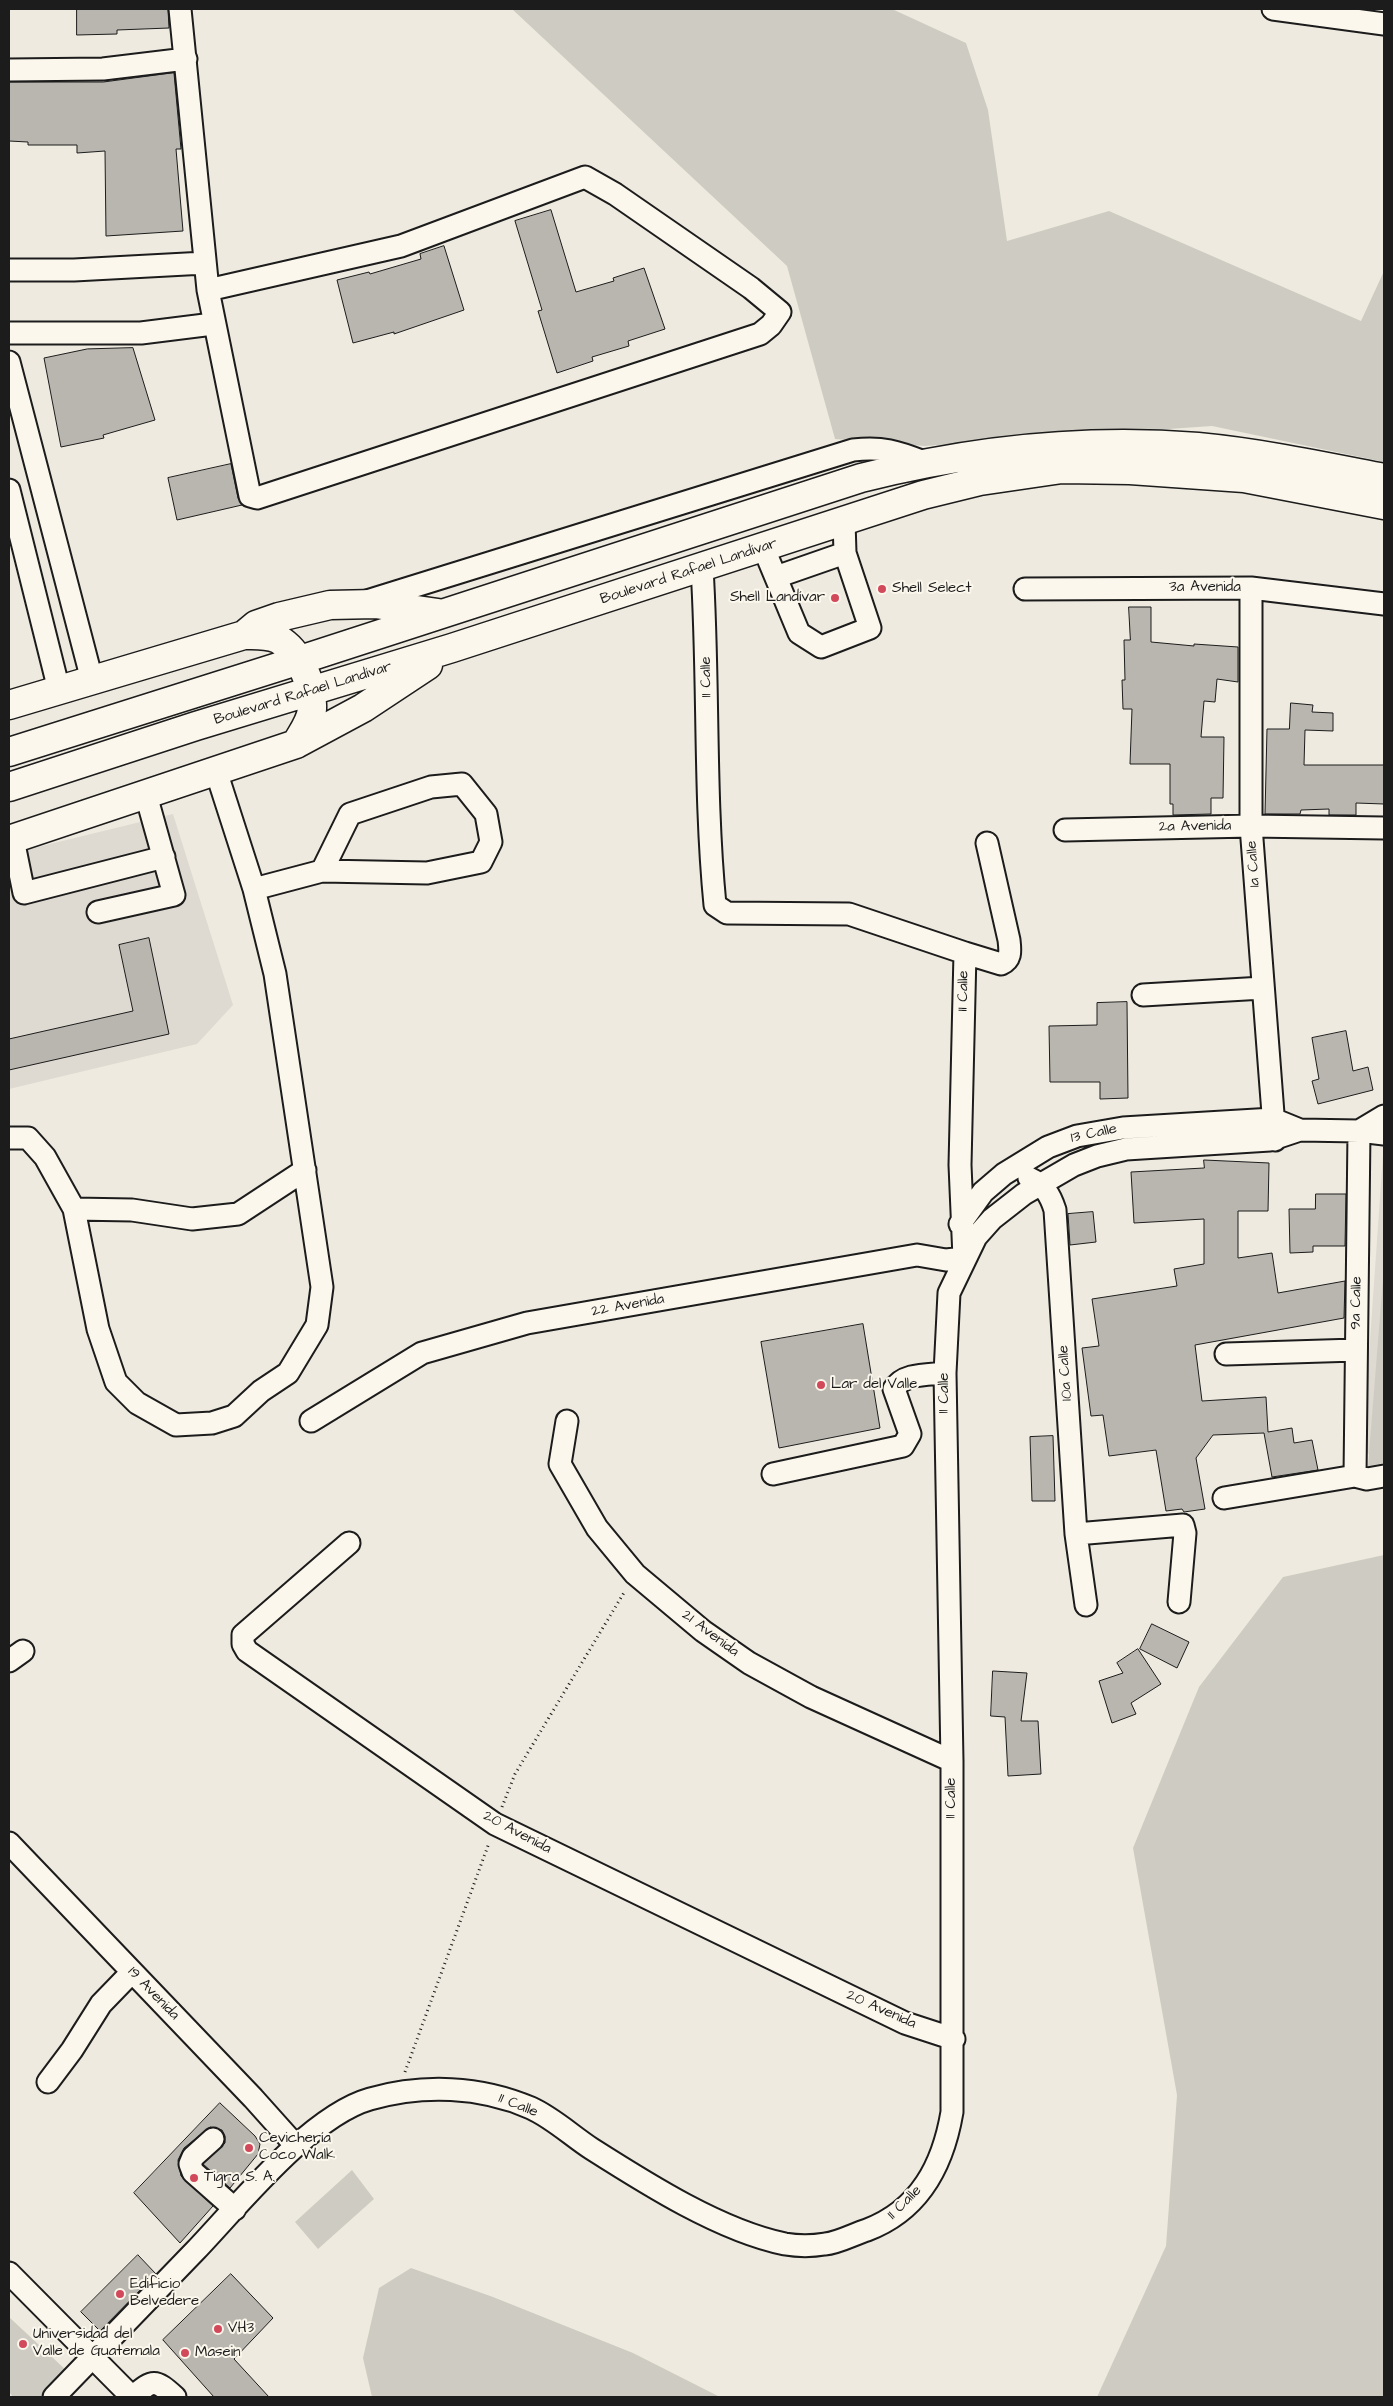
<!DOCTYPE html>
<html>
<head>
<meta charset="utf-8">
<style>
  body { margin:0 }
  #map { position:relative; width:1393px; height:2406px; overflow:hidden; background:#eeeadf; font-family:"Architects Daughter",sans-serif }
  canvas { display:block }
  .frame { position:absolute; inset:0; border:10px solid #1c1c1c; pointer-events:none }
</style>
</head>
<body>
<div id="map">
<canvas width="1393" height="2406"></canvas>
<div class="frame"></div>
</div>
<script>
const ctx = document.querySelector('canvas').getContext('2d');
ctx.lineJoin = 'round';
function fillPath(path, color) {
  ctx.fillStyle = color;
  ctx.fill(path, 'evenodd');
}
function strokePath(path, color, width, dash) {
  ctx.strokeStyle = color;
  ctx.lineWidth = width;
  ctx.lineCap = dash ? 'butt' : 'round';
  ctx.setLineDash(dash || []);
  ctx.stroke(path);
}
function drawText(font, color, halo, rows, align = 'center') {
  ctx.font = font + ' "Architects Daughter",sans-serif';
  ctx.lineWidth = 4;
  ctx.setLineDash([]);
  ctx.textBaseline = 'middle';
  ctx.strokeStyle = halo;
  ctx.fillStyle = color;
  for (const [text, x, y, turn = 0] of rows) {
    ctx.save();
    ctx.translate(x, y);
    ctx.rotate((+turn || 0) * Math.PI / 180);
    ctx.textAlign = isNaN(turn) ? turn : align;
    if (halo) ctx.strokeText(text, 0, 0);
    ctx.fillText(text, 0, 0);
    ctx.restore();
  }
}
const built = new Path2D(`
  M173 814 233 1005 197 1044 9 1089V854Z
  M1384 1140V1451L1362 1455Z`);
const green = new Path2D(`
  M512 9H892L966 43 988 110 1007 241 1109 211 1361 321 1384 271V462L1212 426 925 446 835 439 787 266Z
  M1384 1266V1463L1368 1466Z
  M1384 1555V2397H1097L1166 2246 1177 2095 1133 1848 1199 1687 1283 1577Z
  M352 2170 374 2199 318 2249 295 2222Z
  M411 2268 493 2297 633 2353 720 2397H372L363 2358 379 2288Z
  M9 2317 67 2371 41 2397H13L9 2392Z`);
const building = new Path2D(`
  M77 9H168L169 28 117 30V34L77 35Z
  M174 73 181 149H176L183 231 106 236 105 151 77 153V145H28V142L9 141V82H103Z
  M551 210 576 292 614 281 613 278 644 268 665 329 628 341 629 346 592 357 593 361 557 373 538 311 542 310 515 221Z
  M444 246 464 310 394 334V332L353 343 337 280 369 272 370 274 421 259 420 254Z
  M133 348 155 420 103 435 104 438 61 447 44 358 87 349Z
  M231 464 238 498 242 505 177 520 168 478Z
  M1129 607H1151V642L1194 646V644L1238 647V682L1217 679 1215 702 1204 701 1201 737H1224L1223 798H1211V814L1173 815V804H1170V764H1130L1132 709H1123L1122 680H1125L1124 640H1130Z
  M1291 703 1313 705 1312 712 1333 713V731L1305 730 1304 765H1384V804L1356 803V815H1329V809L1301 810 1300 814H1265L1267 729H1289Z
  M149 938 169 1034 9 1070V1039L133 1011 119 945Z
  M1127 1002 1128 1098 1100 1099V1082H1050L1049 1026 1097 1025V1003Z
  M1346 1031 1353 1071 1368 1067 1373 1090 1318 1104 1312 1081 1319 1079 1312 1038Z
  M1204 1160 1269 1163 1268 1211H1238V1258L1272 1253 1278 1293 1345 1281 1344 1318 1195 1345 1202 1401 1266 1397 1268 1432 1292 1428 1294 1443 1312 1440 1318 1470 1272 1477 1264 1433 1213 1435 1196 1458 1205 1509 1184 1512 1182 1509 1166 1511 1156 1450 1109 1456 1103 1415 1091 1416 1082 1348 1099 1346 1092 1299 1177 1286 1174 1269 1204 1264V1219L1134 1223 1131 1172 1204 1168Z
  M1316 1194H1346L1345 1246H1313V1252L1290 1253 1289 1209H1315Z
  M1093 1212 1096 1242 1070 1245 1068 1214Z
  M863 1324 880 1428 779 1448 761 1342Z
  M1053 1436 1055 1501H1032L1030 1437Z
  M1152 1624 1189 1642 1177 1668 1140 1649Z
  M1138 1649 1161 1684 1131 1703 1136 1714 1112 1723 1099 1681 1123 1673 1117 1663Z
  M993 1671 1027 1673 1021 1721H1038L1041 1774 1008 1776 1005 1717 991 1716Z
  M220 2103 255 2136 260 2144 258 2154 230 2188 203 2164 225 2143V2136L222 2130 210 2127 184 2148 178 2160 181 2176 213 2206 180 2243 134 2193Z
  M138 2255 156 2274 100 2331 81 2312Z
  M231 2274 273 2318 234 2359 269 2397H214L163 2340Z`);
const path = new Path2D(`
  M502 1807 515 1774 625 1591
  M405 2072 489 1843`);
const minor = new Path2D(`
  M180 9 208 290 250 496 257 498 760 334 771 325 780 312 751 288 615 194 585 177 401 246 208 290
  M1273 9 1384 24
  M9 70 103 69 186 59
  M9 270H74L205 263
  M9 333H141L213 324
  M9 362 92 680
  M9 490 59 690
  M764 549 799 633 821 647 870 628 845 553 844 521
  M702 568C709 680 704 793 715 905L727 913 849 914 965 953 960 1165 964 1258
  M776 577 845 553
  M1251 588V826L1275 1140
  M1025 589 1251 588 1384 604
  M367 601 853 450C883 447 896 451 924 462
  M1065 830 1251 826 1384 828
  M13 839 24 893 164 857
  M254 889 322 871 427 873 481 862 491 842 486 814 462 784 431 787 350 814 322 871
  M98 912 174 895 146 795
  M965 953 1001 964C1012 959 1010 950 1009 940L987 843
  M1143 995 1263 988
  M1359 1131 1384 1116
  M9 1138H28L45 1157 74 1209 98 1329 116 1382 137 1403 176 1425 212 1423 234 1416 261 1391 288 1373 317 1325 322 1287 275 974 254 889 216 771
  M1029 1178C1044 1185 1050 1194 1055 1210L1076 1534 1086 1605
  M74 1209 132 1210 192 1219 238 1214 305 1170
  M960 1224 983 1192 1004 1174 1048 1147 1077 1136 1123 1128 1273 1119 1300 1130 1359 1131 1384 1134
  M1226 1354 1356 1350
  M311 1421 422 1353 527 1323 917 1255 946 1260 964 1258
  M567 1421 560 1464 597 1528 635 1574 703 1631 749 1663 811 1697 952 1761
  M773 1474 903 1446 910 1434 894 1389C903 1373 928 1375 945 1373
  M1355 1476 1359 1131
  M1224 1498 1355 1476 1367 1479 1384 1476
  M1076 1534 1183 1525 1185 1533 1179 1602
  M349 1543 243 1635V1644L247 1651 495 1824 905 2023 954 2039
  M9 1661 23 1651
  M9 1843 253 2098 296 2146
  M48 2082 72 2050 101 2004 132 1972
  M213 2139 193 2157 190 2164 193 2172 235 2209
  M9 2273 132 2397
  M54 2397C101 2348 149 2299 196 2250 239 2205 310 2116 370 2099 423 2084 480 2086 531 2108 553 2118 572 2136 592 2149 647 2184 721 2231 785 2244 797 2246 813 2246 825 2244 838 2243 854 2234 867 2230 920 2210 943 2165 952 2112V1761L945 1373 949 1293 976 1237 992 1219 1024 1194 1074 1165 1097 1156 1126 1149 1270 1140 1300 1130
  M132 2397C153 2380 154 2378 175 2397`);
const major = new Path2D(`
  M244 635 256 625 279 617 330 605 375 604 438 613
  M9 705 244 635C255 635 267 634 278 639 300 651 313 684 312 709 311 722 302 733 296 744
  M9 752 300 660 861 478C972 450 1084 438 1198 447 1261 453 1322 466 1384 478
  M9 787 196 726 452 648 923 495 980 481 1062 469 1130 470 1244 478 1384 505
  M9 840 296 744 363 708 428 665`);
const markers = [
  [882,589,5,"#d1495b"],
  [835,598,5,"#d1495b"],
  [821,1385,5,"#d1495b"],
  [249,2148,5,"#d1495b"],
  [194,2178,5,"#d1495b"],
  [120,2294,5,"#d1495b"],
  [218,2329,5,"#d1495b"],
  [23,2344,5,"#d1495b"],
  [185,2353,5,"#d1495b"]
];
const streetNames = [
  ["Boulevard Rafael Landívar",689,572,-18],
  ["3a Avenida",1205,588],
  ["11 Calle",707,677,-91],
  ["Boulevard Rafael Landívar",303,694,-17],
  ["2a Avenida",1195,827,-1],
  ["1a Calle",1254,864,-94],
  ["11 Calle",964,991,-89],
  ["13 Calle",1094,1134,-12],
  ["9a Calle",1357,1303,-89],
  ["22 Avenida",628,1306,-10],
  ["10a Calle",1066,1373,-94],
  ["11 Calle",945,1393,-90],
  ["21 Avenida",710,1634,37],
  ["11 Calle",952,1798,-90],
  ["20 Avenida",517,1833,28],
  ["19 Avenida",153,1994,46],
  ["20 Avenida",881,2010,24],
  ["11 Calle",518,2106,22],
  ["11 Calle",905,2203,-45]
];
const poiNames = [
  ["Shell Select",892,589],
  ["Shell Landívar",825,598,"right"],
  ["Lar del Valle",831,1385],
  ["Cevichería",259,2139],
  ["Coco Walk",259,2156],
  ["Tigra S. A.",204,2178],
  ["Edificio",130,2285],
  ["Belvedere",130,2302],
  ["VH3",228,2329],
  ["Universidad del",33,2335],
  ["Valle de Guatemala",33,2352],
  ["Masein",195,2353]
];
fillPath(built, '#dedad1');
fillPath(green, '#ceccc2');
fillPath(building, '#b9b6af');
strokePath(building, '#1c1c1c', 1);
strokePath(minor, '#1c1c1c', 25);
strokePath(major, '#1c1c1c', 31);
strokePath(path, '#1c1c1c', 3, [1, 4]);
strokePath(minor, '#fbf7ec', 21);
strokePath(major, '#fbf7ec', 28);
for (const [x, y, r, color] of markers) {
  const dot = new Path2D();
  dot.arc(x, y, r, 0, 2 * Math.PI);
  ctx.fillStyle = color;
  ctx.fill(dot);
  strokePath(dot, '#fbf7ec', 2);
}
drawText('15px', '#1c1c1c', '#fbf7ec', streetNames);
drawText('15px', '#1c1c1c', '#fbf7ec', poiNames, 'left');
</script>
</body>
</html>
